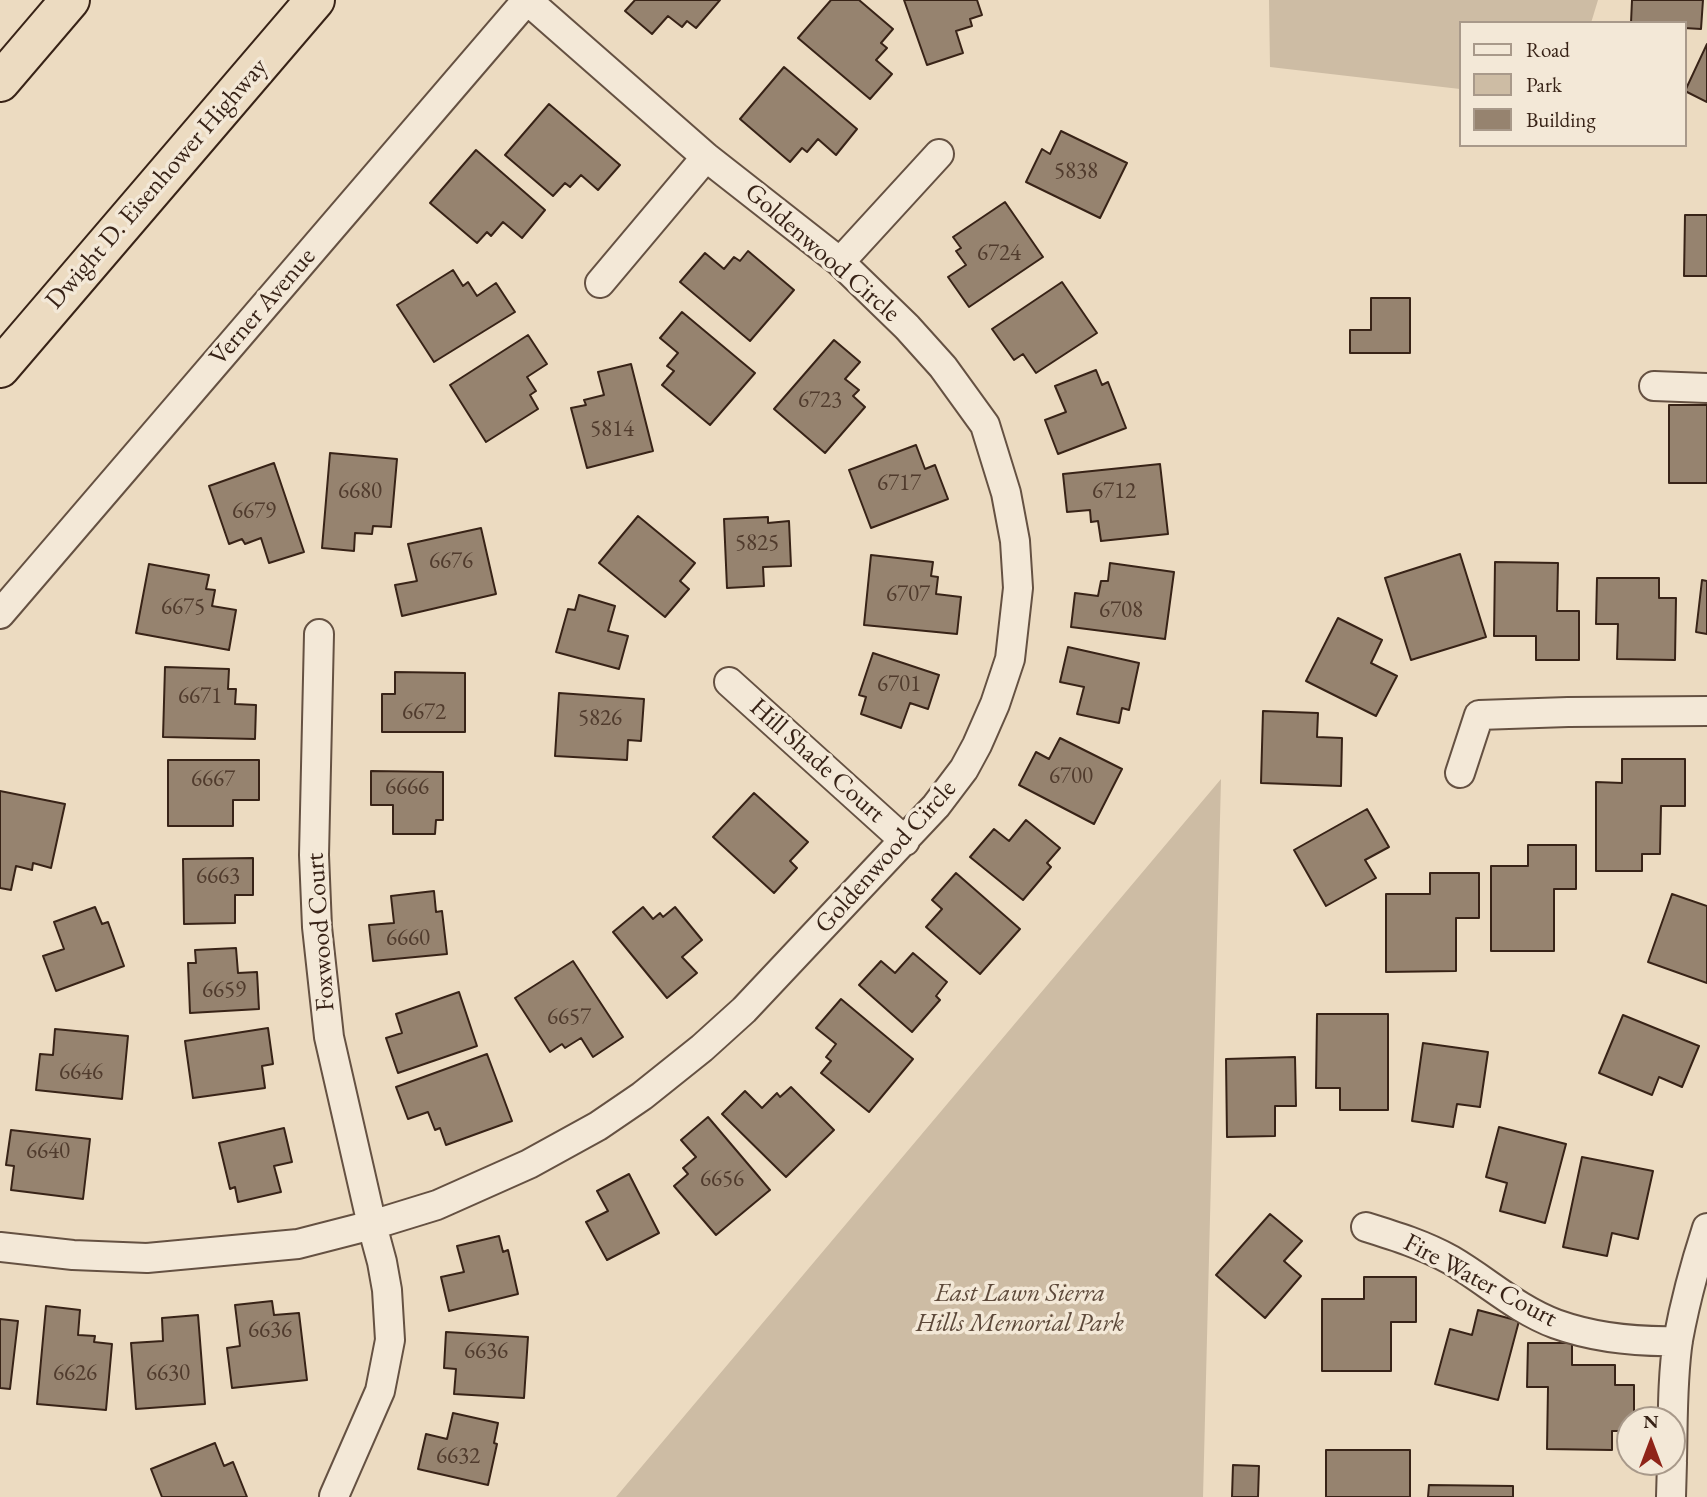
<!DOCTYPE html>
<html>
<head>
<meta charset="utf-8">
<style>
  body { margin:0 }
  #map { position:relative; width:1707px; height:1497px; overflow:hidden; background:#ecdbc1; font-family:"EB Garamond",serif }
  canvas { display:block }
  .legend { position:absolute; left:1459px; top:21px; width:228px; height:126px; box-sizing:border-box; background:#f3e8d7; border:2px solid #a8998a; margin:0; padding:9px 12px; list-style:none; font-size:21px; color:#382317 }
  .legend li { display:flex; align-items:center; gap:14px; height:35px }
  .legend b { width:35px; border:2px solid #a8998a }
  .north { position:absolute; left:1616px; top:1406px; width:70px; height:70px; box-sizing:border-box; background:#f3e8d7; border:2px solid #a8998a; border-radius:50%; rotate:0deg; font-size:19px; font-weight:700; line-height:28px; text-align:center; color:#382317 }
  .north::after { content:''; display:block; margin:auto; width:24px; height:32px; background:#8f2418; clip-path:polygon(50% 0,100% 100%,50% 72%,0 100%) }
</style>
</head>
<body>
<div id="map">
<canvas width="1707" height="1497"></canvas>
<ul class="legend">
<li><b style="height:9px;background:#f3e8d7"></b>Road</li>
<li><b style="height:19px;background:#cdbca4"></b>Park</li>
<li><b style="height:19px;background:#96836f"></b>Building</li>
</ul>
<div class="north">N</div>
</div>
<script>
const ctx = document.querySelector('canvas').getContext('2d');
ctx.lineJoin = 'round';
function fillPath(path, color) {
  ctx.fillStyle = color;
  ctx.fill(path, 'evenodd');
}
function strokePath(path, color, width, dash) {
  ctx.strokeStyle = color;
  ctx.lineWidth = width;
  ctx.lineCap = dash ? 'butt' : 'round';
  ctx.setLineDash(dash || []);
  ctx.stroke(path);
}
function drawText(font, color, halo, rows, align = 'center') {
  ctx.font = font + ' "EB Garamond",serif';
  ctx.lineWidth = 7;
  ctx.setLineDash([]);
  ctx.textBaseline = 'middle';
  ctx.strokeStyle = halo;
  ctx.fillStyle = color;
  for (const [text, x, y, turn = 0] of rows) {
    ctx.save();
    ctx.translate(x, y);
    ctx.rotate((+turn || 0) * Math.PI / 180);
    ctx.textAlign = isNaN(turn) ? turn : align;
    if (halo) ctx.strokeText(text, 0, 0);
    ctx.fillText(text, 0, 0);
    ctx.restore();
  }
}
const green = new Path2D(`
  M1269 0H1598L1591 23H1460V89L1270 67Z
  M1221 779 1203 1497H616Z`);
const building = new Path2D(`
  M635 0H720L696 28 687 21 682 27 668 16 652 34 625 11Z
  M831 0H859L893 29 881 43 887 48 876 60 892 74 870 99 798 38Z
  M904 0H977L982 15 970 19 972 26 956 31 963 53 927 65Z
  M1632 0H1703L1701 29 1684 28V23H1631Z
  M1707 44V102L1685 91Z
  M784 67 857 129 836 155 818 139 807 152 802 148 790 162 740 119Z
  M549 104 620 165 598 190 581 175 570 187 565 183 553 196 505 155Z
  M1061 131 1127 163 1100 218 1026 182 1042 149 1050 154Z
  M476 150 545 210 522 238 503 222 491 236 487 232 477 243 430 203Z
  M1005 202 1043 257 969 307 948 277 966 265 956 251 961 248 953 237Z
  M1685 215H1707V276H1684Z
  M748 251 794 290 750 341 680 282 705 253 724 269 734 257 740 261Z
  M453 270 463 286 468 282 477 296 496 283 515 312 434 362 397 305Z
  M1062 282 1097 333 1036 373 1023 354 1014 360 992 329Z
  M1371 298H1410V353H1350V330H1371Z
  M682 312 755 373 710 425 662 385 674 371 667 366 678 353 660 338Z
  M528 335 547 364 527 377 536 391 530 395 538 409 486 442 450 385Z
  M834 340 860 362 845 379 859 390 853 396 865 407 825 453 774 409Z
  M631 364 653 451 587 468 571 408 586 405 584 400 604 395 598 372Z
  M1096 370 1102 385 1108 382 1126 428 1058 454 1045 420 1066 412 1055 386Z
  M1669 405H1707V483H1669Z
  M916 445 925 469 935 465 948 499 871 528 849 470Z
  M330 453 397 459 391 527 373 526 372 534 355 533 354 551 322 548Z
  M274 463 304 552 269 563 261 538 245 544 242 539 229 544 209 486Z
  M1160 464 1168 534 1101 541 1098 521 1091 522 1090 510 1067 512 1063 474Z
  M638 516 695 563 680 581 689 589 665 617 599 563Z
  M768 517V523L789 521 791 566 763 567 764 586 727 588 724 519Z
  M481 528 496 594 402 616 395 585 417 581 408 544Z
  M1460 554 1486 637 1411 660 1385 578Z
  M871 555 933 562 931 576 938 577 936 594 961 597 957 634 864 625Z
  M1495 562 1558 563 1557 611H1579V660H1536V636H1494Z
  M1110 563 1174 572 1165 639 1071 627 1075 593 1098 596 1101 581H1108Z
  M149 564 209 575 206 589 215 590 212 606 236 610 229 650 136 633Z
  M1597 578H1659V598H1676L1675 660 1617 659 1618 624H1596Z
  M1702 580 1707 581V634L1696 632Z
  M579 595 615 606 608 631 628 636 619 669 556 652 568 609 575 610Z
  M1338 618 1382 640 1371 663 1397 676 1376 716 1306 681Z
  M1068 647 1139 663 1129 710 1122 708 1119 723 1077 714 1084 687 1060 682Z
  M873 653 939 675 928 709 910 703 901 728 861 714 866 697 859 695Z
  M165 667 229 669 228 689H236L235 704 256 705 255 739 163 737Z
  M395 672 465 673V732H382V694H395Z
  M559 693 644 699 641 741 628 740 627 760 555 756Z
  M1263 711 1318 713 1317 737 1342 738 1341 786 1261 783Z
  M1060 738 1122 769 1094 824 1019 785 1036 752 1049 759Z
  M1622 759H1685V806H1661L1660 854H1642V871H1596V782L1622 783Z
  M168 760H259V800H233V826H168Z
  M371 771 443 772V820H436L435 834H393V805H371Z
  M0 791 65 804 51 868 33 863 32 870 16 866 11 890 0 888Z
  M754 793 808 842 790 861 797 868 774 893 713 837Z
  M1367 809 1389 847 1365 860 1376 878 1326 906 1294 850Z
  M1026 820 1060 848 1047 863 1051 867 1023 900 970 857 994 829 1009 841Z
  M1528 845H1576V889H1554V951H1491V866H1528Z
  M253 858V895H235V923L184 924 183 859Z
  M956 873 1020 929 980 974 926 927 942 909 932 900Z
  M1430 873H1479V918H1456V971L1386 972V894H1430Z
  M434 891 436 912 442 911 447 954 373 961 369 925 394 923 391 896Z
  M1672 894 1707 906V983L1648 962Z
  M95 907 102 924 108 922 124 966 56 991 43 956 64 949 54 922Z
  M643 907 653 919 660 913 663 917 675 907 702 940 682 957 697 973 667 998 613 932Z
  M236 948 238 973 257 972 259 1009 190 1013 188 963H196L195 950Z
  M913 953 947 982 936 996 940 1000 912 1032 859 985 881 961 895 973Z
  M573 961 623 1037 593 1057 581 1038 565 1048 562 1044 550 1052 515 998Z
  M459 992 477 1046 398 1073 386 1038 402 1033 396 1014Z
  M841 999 913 1059 869 1112 821 1073 831 1061 826 1057 836 1044 816 1028Z
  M1317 1014H1388V1110H1340V1088H1316Z
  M1623 1015 1699 1046 1682 1087 1659 1077 1652 1095 1599 1073Z
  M268 1028 273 1064 262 1066 265 1088 193 1098 185 1041Z
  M55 1029 128 1036 122 1099 36 1090 40 1054 53 1055Z
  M1423 1043 1488 1052 1480 1107 1457 1104 1453 1127 1412 1121Z
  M487 1054 512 1121 446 1145 440 1128 435 1130 428 1112 408 1119 396 1087Z
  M1295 1057 1296 1106H1275V1136L1227 1137 1226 1059Z
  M791 1087 834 1130 786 1177 722 1114 745 1091 762 1108 777 1093 780 1097Z
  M708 1117 770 1190 716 1235 674 1186 688 1174 683 1168 696 1157 681 1140Z
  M1499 1127 1566 1144 1545 1223 1500 1211 1507 1183 1486 1177Z
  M284 1128 292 1162 274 1166 281 1192 238 1202 235 1187 230 1189 219 1143Z
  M11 1130 90 1139 83 1199 11 1190 14 1166 6 1165Z
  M1582 1157 1653 1171 1638 1239 1612 1233 1607 1256 1563 1247Z
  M629 1174 659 1233 607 1260 586 1222 608 1211 597 1191Z
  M1270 1214 1302 1241 1284 1261 1301 1276 1265 1318 1216 1275Z
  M499 1236 503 1252 508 1250 518 1294 449 1311 441 1277 464 1272 457 1246Z
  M1364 1277H1416V1322H1391V1371H1322V1299H1364Z
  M272 1301 274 1315 299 1313 307 1380 232 1388 227 1348 240 1346 235 1305Z
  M46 1306 80 1310 78 1335 95 1336 94 1342 112 1344 106 1410 37 1404Z
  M1478 1310 1519 1321 1498 1400 1435 1384 1450 1329 1472 1335Z
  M198 1315 205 1404 136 1409 131 1343 163 1341 162 1318Z
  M0 1319 18 1321 10 1389 0 1388Z
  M446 1332 528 1337 524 1398 454 1394 456 1369 444 1368Z
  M1528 1343H1572V1365H1615V1385H1634V1420H1630V1431H1612V1450L1547 1449 1548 1387H1527Z
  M453 1413 498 1423 494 1443 497 1444 488 1485 418 1469 426 1434 447 1439Z
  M215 1443 224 1466 233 1462 247 1497H162L151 1469Z
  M1326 1450H1410V1497H1326Z
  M1233 1465 1259 1466 1258 1497H1232Z
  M1429 1485 1513 1486V1497H1428Z`);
const street = new Path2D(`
  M840 262 939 154
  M600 283 706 157
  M1654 386 1707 388
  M0 614 527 0
  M319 634 314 855 317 927 329 1037 372 1225 382 1262 387 1290 390 1340 380 1391 334 1496
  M729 682 905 841
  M1460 773 1479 715 1568 712 1707 711
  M1366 1227C1395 1236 1424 1245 1451 1260 1487 1281 1516 1309 1556 1324 1595 1338 1637 1342 1678 1341
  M0 1247 73 1255 147 1258 298 1244 372 1225 437 1205 529 1164 598 1126 642 1096 702 1048 744 1010 936 806 964 769 977 745 995 704 1010 659 1018 588 1015 541 1006 493 985 425 943 367 907 327 840 262 706 157 527 0
  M1672 1460C1673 1420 1672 1379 1678 1340 1685 1302 1695 1265 1707 1228
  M1671 1497 1672 1462`);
const highway = new Path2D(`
  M0 82 70 0
  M0 368 315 0`);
const numberNames = [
  ["5838",1076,172],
  ["6724",999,254],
  ["6723",820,401],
  ["5814",612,430],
  ["6717",899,484],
  ["6680",360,492],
  ["6712",1114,492],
  ["6679",254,512],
  ["5825",757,544],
  ["6676",451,562],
  ["6707",908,595],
  ["6675",183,608],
  ["6708",1121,611],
  ["6701",899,685],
  ["6671",200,697],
  ["6672",424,713],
  ["5826",600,719],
  ["6700",1071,777],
  ["6667",213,780],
  ["6666",407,788],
  ["6663",218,877],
  ["6660",408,939],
  ["6659",224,991],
  ["6657",569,1018],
  ["6646",81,1073],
  ["6640",48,1152],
  ["6656",722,1180],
  ["6636",270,1331],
  ["6636",486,1352],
  ["6626",75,1374],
  ["6630",168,1374],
  ["6632",458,1457]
];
const streetNames = [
  ["Dwight D. Eisenhower Highway",157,184,-49],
  ["Goldenwood Circle",822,253,41],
  ["Verner Avenue",263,307,-49],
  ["Hill Shade Court",817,761,42],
  ["Goldenwood Circle",886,857,-48],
  ["Foxwood Court",321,932,-94],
  ["Fire Water Court",1480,1281,28]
];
const parkNames = [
  ["East Lawn Sierra",1020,1294],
  ["Hills Memorial Park",1020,1324]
];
fillPath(green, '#cdbca4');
fillPath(building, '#96836f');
strokePath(building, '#382317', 2);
strokePath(street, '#655142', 32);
strokePath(highway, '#382317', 42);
strokePath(street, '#f3e8d7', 28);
strokePath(highway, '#ecdbc1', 38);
drawText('23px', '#503b2d', null, numberNames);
drawText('26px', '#382317', '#f3e8d7', streetNames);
drawText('italic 26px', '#5d493a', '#f3e8d7', parkNames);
</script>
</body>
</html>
